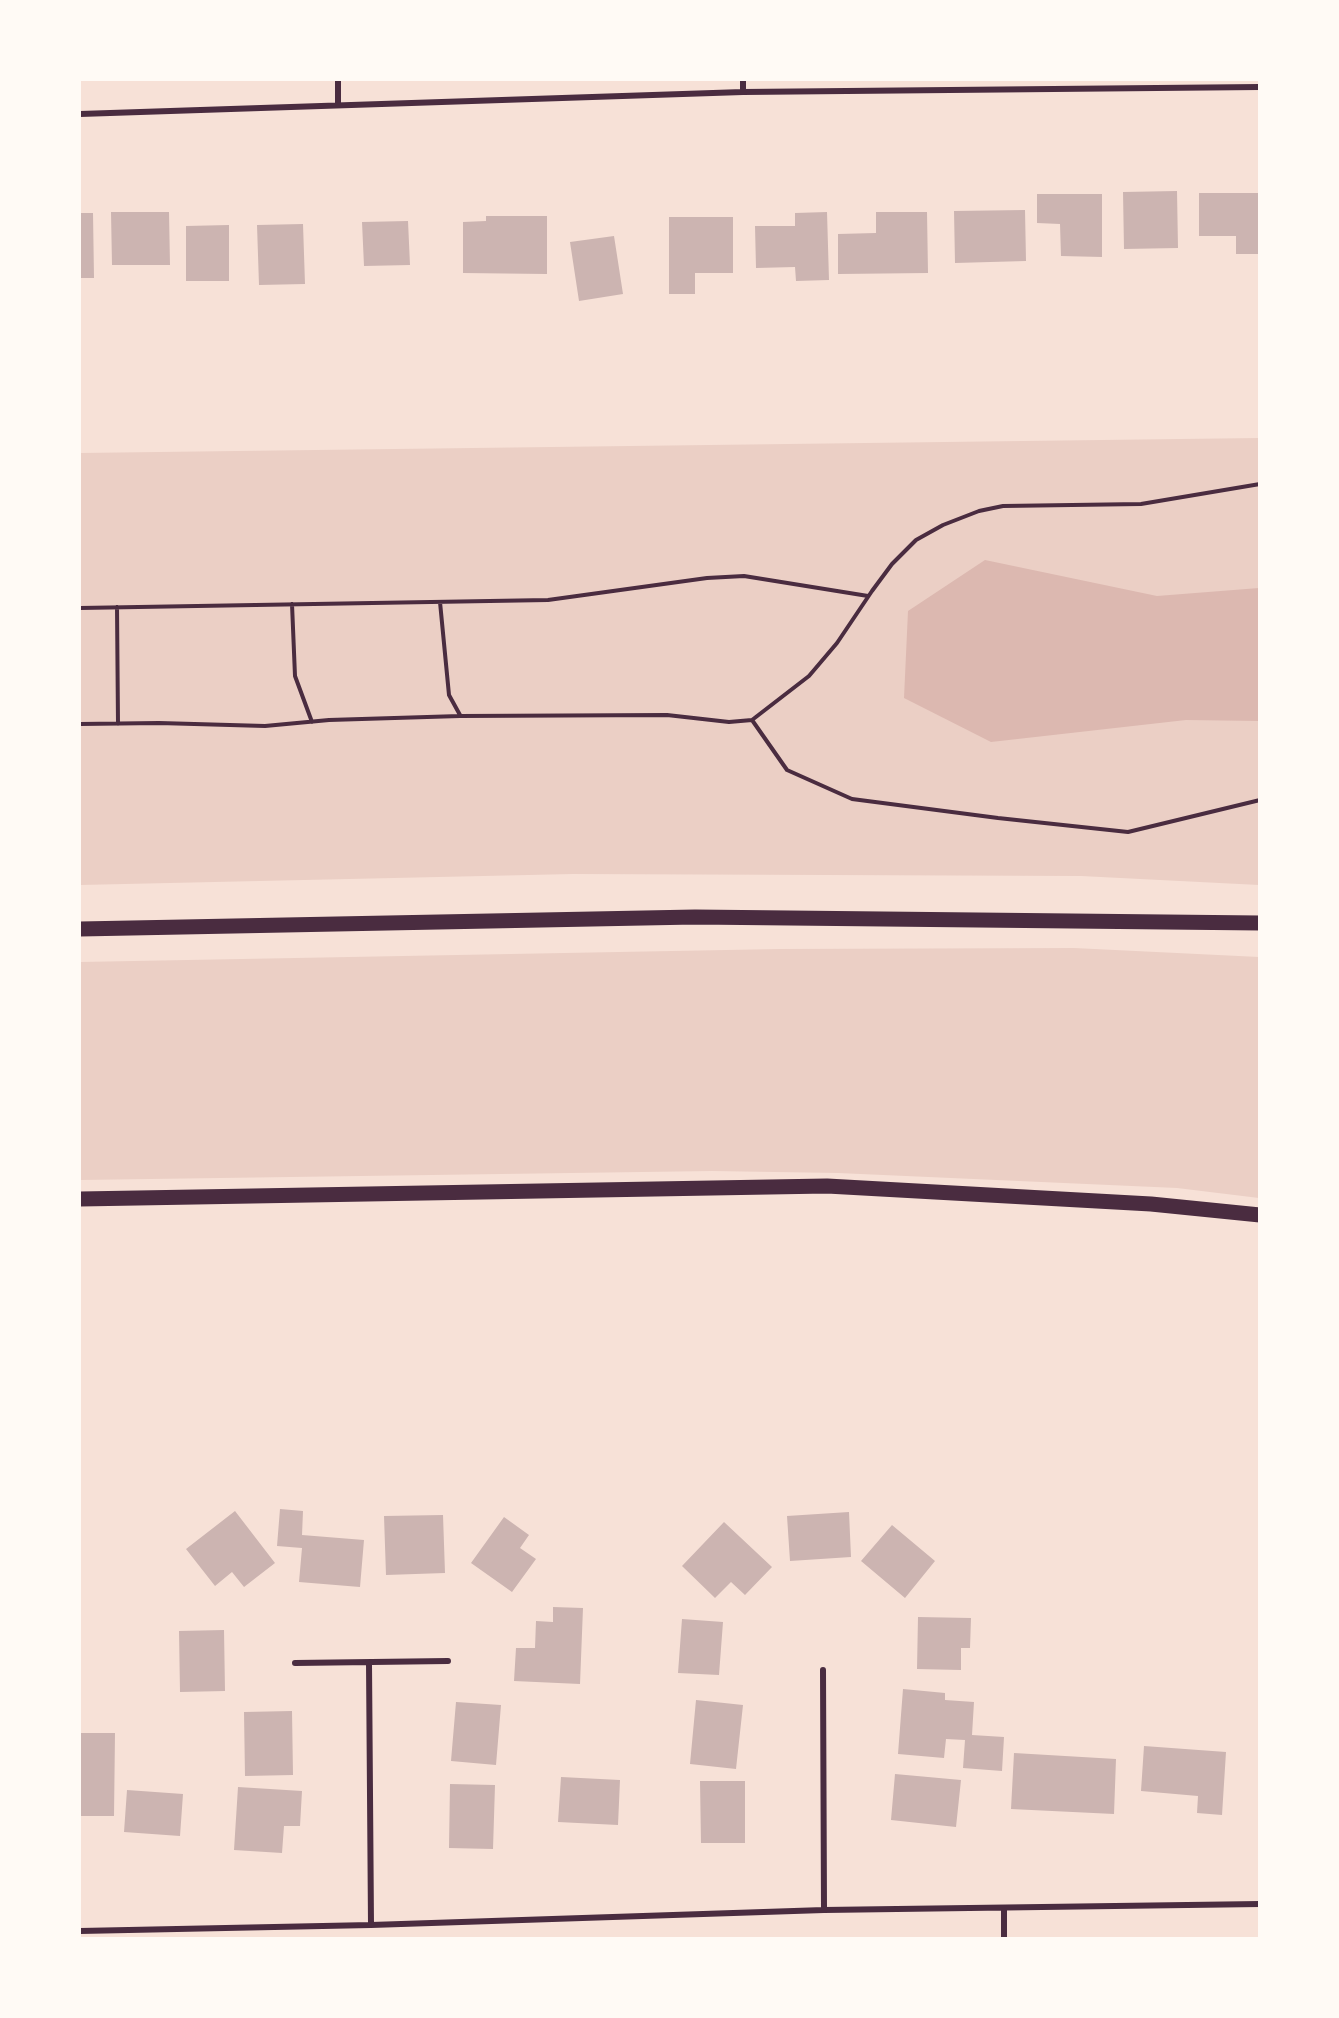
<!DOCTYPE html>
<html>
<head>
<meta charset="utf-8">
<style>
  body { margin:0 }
  #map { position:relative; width:1339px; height:2018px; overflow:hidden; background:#f7e1d7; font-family:"Noto Sans",sans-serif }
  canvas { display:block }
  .frame { position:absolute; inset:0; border:81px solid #fffaf5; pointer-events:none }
</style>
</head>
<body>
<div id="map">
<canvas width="1339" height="2018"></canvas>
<div class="frame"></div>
</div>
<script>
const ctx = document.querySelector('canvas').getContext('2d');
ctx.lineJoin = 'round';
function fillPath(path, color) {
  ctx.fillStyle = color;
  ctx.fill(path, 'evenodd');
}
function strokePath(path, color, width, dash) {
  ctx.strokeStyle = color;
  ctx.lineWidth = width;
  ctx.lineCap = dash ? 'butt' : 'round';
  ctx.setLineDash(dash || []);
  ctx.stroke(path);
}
const green = new Path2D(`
  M1259 438V885L1081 876 573 874 80 885V453Z
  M1074 948 1259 957V1198L1177 1188 838 1173 712 1171 80 1180V962L780 949Z`);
const water = new Path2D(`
  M985 560 1157 596 1259 588V721L1186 720 991 742 904 698 908 611Z`);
const building = new Path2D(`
  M1177 191 1178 248 1124 249 1123 192Z
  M1199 193H1260V254H1236V236H1199Z
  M1037 194H1102V257L1061 256 1060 224 1037 223Z
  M1025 210 1026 261 955 263 954 211Z
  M111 212H169L170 265H112Z
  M827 212 829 280 796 281 795 267 756 268 755 226H795V213Z
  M876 212H927L928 273 838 274V234L876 233Z
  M80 213H93L94 278H80Z
  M486 216H547V274L463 273V222L486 221Z
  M669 217H733V273H695V294H669Z
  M408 221 410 265 364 266 362 222Z
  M303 224 305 284 259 285 257 225Z
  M229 225V281H186V226Z
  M614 236 623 294 579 301 570 242Z
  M280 1509 303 1511 302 1535 364 1540 360 1587 299 1582 302 1548 277 1546Z
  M235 1511 275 1563 244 1587 232 1572 215 1586 186 1549Z
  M849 1512 851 1557 790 1561 787 1516Z
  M443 1515 445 1573 386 1575 384 1516Z
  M504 1517 529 1535 520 1548 536 1559 512 1592 471 1563Z
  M724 1522 772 1567 745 1595 731 1582 715 1598 682 1566Z
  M892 1525 935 1561 905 1598 861 1561Z
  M553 1607 583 1608 580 1684 514 1681 516 1648H535L536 1621 553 1622Z
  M918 1617 971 1618 970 1648H961V1670L917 1669Z
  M682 1619 723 1622 719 1675 678 1673Z
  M224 1630 225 1691 180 1692 179 1631Z
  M903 1689 945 1693V1700L974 1702 972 1735 1004 1737 1002 1771 963 1768 965 1740 946 1739 944 1758 898 1754Z
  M696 1700 743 1705 736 1769 690 1764Z
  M456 1702 501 1705 496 1765 451 1761Z
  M292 1711 293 1775 245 1776 244 1712Z
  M80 1733H115L114 1816H80Z
  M1144 1746 1226 1752 1222 1815 1197 1813 1198 1796 1141 1791Z
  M1014 1753 1116 1759 1114 1814 1011 1809Z
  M895 1774 961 1780 956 1827 891 1820Z
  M561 1777 620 1780 618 1825 558 1822Z
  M700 1781H745V1843H701Z
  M450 1784 495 1785 493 1849 449 1848Z
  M238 1787 302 1791 300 1826H284L282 1853 234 1850Z
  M127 1790 183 1794 180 1836 124 1832Z`);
const path = new Path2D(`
  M440 602 449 695 460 715
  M292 604 295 676 312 722
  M117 607 118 724
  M80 608 548 600 707 578 744 576 868 596
  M752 720 787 770 852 799 998 818 1128 832 1260 800
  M80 724 159 723 265 726 329 720 460 716 667 715 729 722 752 720 809 676 837 643 872 591 892 564 916 540 943 525 979 511 1003 506 1141 504 1260 484`);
const minor = new Path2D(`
  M743 80V92
  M338 105V80
  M80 114 743 92 1260 87
  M295 1663 448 1661
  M369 1663 371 1925
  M823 1670 824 1910
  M1004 1908V1938
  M80 1931 371 1925 824 1910 1260 1904`);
const primary = new Path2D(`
  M80 929 695 917 1260 923
  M80 1199 827 1186 1151 1204 1260 1215`);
fillPath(green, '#ebcfc5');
fillPath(water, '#dcb8b0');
fillPath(building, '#ccb4b1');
strokePath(path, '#4a2c40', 4);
strokePath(minor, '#4a2c40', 6);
strokePath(primary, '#4a2c40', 15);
</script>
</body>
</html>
